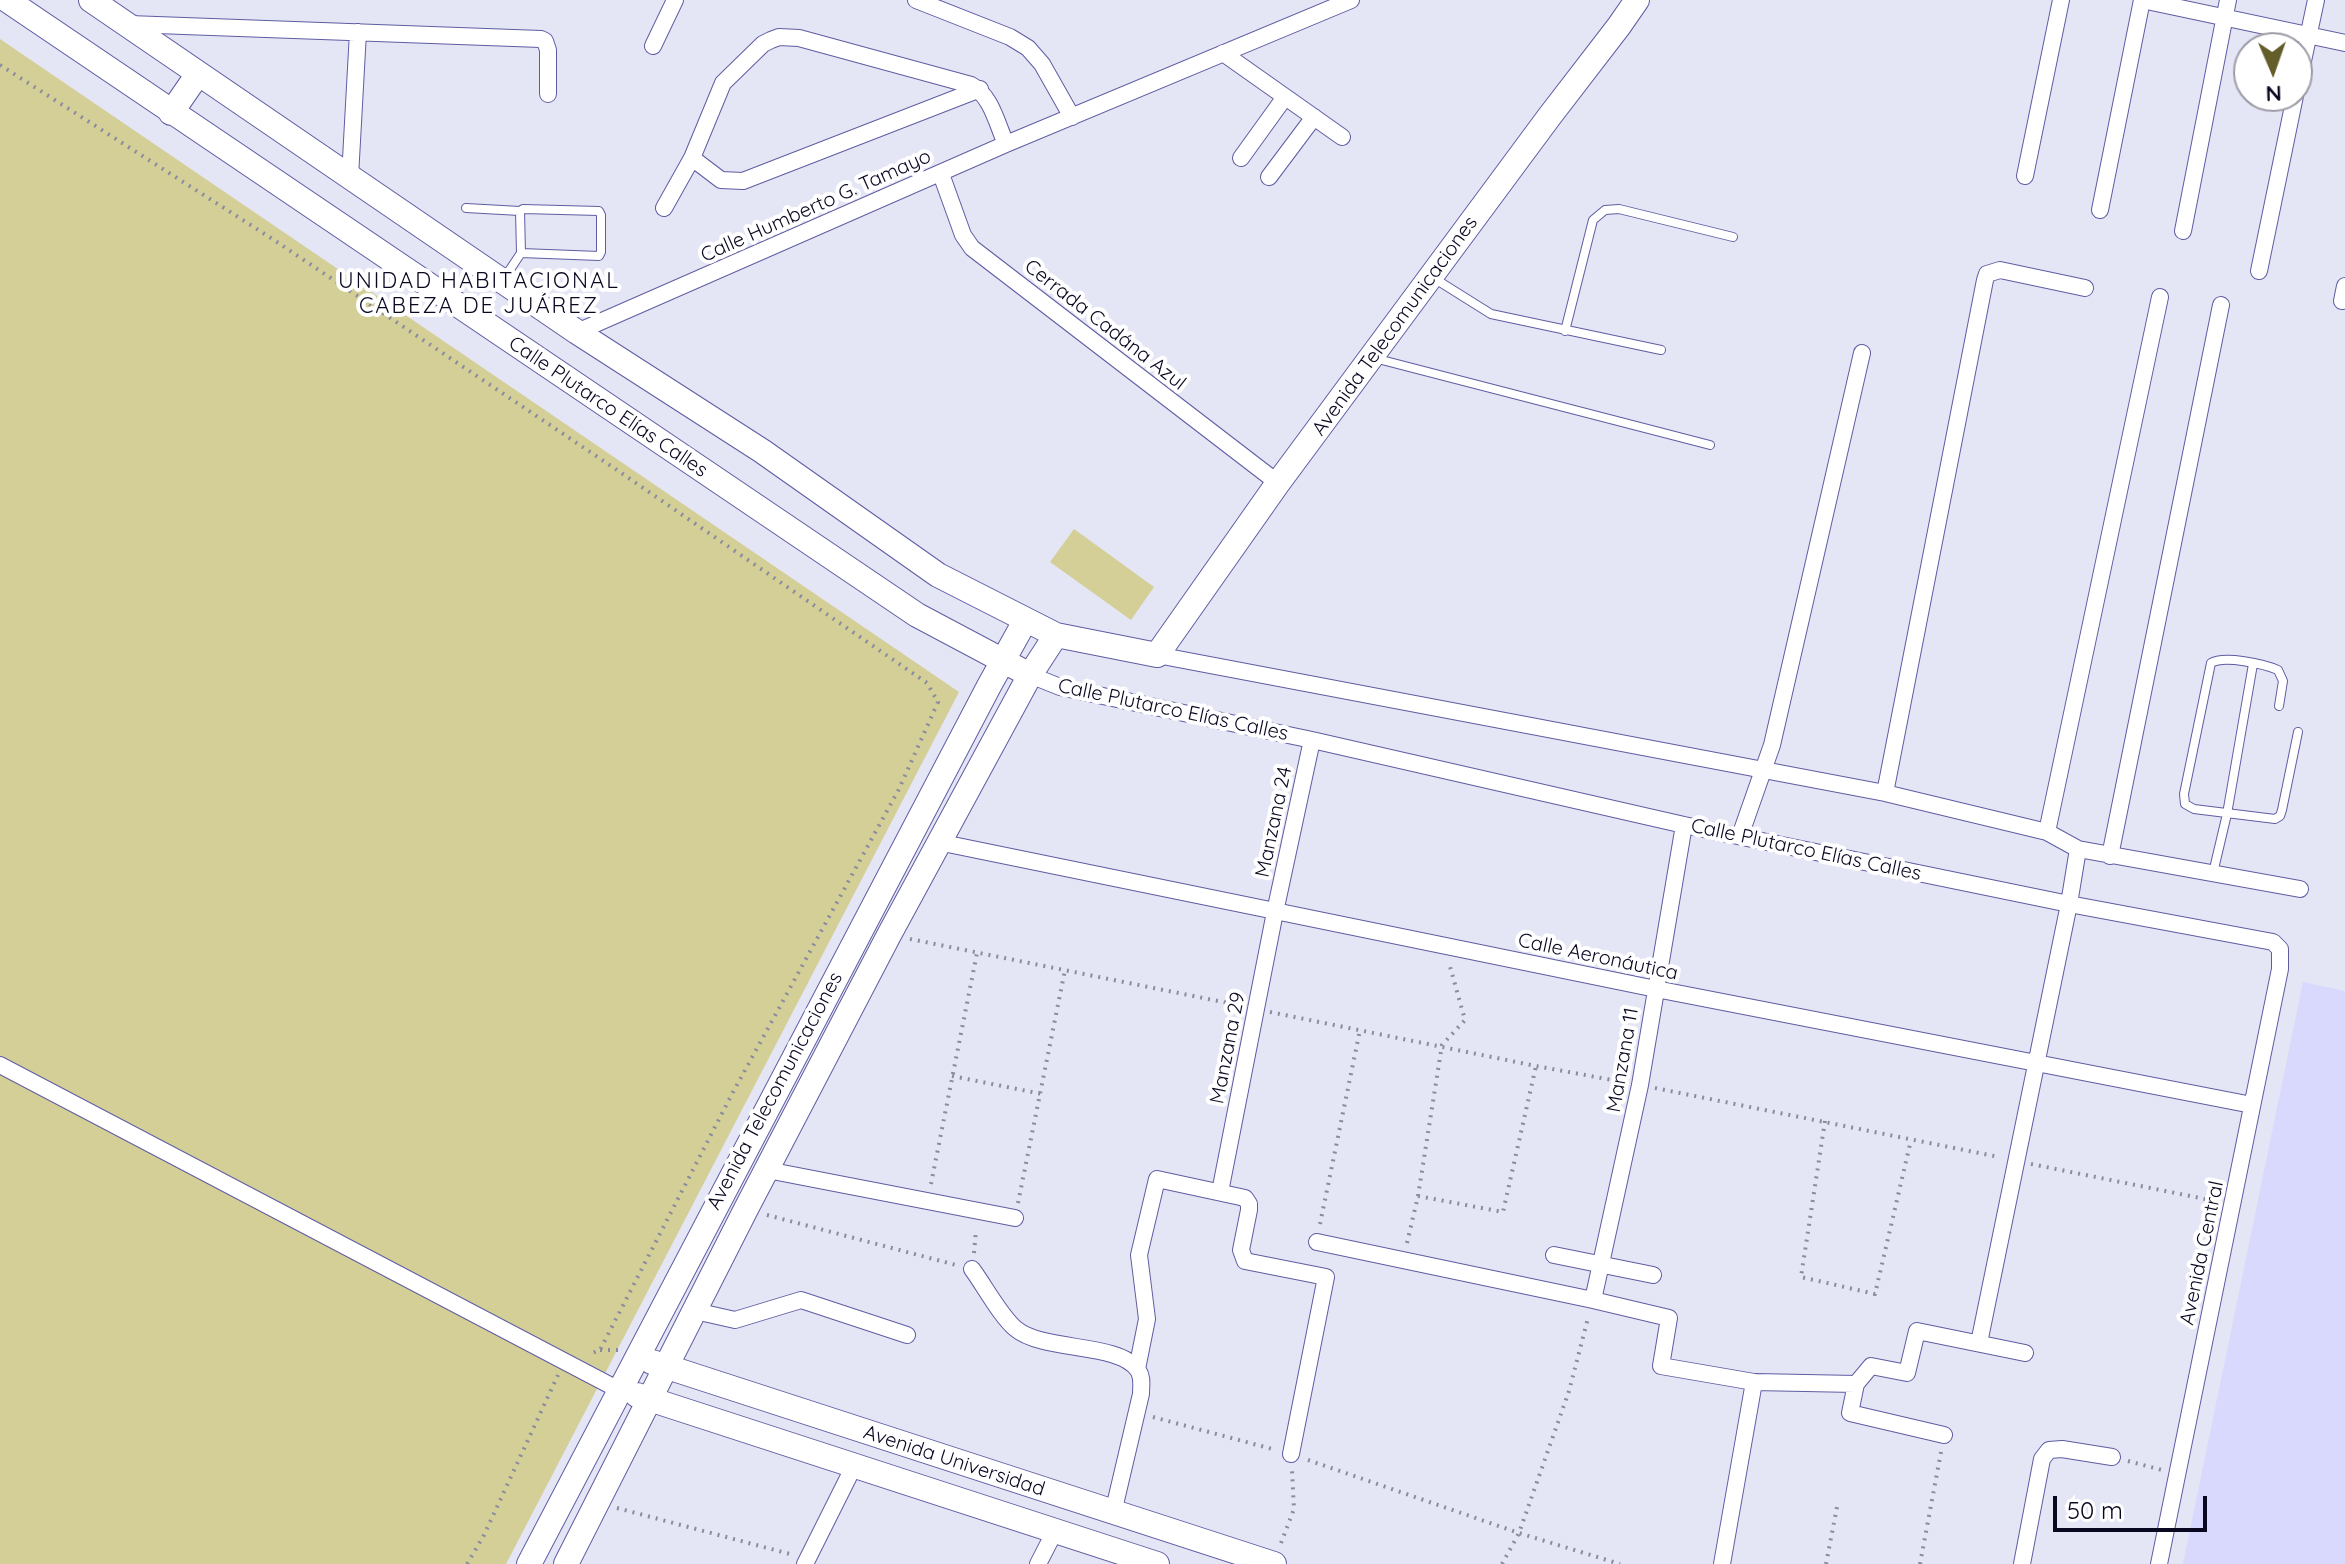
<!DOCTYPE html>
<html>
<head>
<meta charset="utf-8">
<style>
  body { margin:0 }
  #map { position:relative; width:2345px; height:1564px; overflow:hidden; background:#e4e5f5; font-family:Quicksand,sans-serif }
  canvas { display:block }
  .north { position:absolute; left:2233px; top:32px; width:80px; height:80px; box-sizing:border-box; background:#fff; border:2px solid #9d9ca6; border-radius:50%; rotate:178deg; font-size:22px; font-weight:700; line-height:32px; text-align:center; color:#0a0721 }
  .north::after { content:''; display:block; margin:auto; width:28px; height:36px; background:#635d2a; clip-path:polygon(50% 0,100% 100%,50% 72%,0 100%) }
  .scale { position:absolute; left:2053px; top:1496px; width:154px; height:36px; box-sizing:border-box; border:4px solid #0a0721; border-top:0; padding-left:10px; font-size:24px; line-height:28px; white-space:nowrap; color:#0a0721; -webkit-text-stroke:6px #fff; paint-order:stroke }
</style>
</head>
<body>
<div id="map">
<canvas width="2345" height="1564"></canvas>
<div class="north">N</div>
<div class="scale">50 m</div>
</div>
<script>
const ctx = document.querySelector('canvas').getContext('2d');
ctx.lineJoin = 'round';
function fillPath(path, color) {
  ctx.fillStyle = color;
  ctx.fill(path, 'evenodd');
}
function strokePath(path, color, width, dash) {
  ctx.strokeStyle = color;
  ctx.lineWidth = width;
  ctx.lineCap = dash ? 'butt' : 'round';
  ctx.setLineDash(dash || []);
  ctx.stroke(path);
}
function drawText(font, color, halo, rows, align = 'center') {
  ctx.font = font + ' Quicksand,sans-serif';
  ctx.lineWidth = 8;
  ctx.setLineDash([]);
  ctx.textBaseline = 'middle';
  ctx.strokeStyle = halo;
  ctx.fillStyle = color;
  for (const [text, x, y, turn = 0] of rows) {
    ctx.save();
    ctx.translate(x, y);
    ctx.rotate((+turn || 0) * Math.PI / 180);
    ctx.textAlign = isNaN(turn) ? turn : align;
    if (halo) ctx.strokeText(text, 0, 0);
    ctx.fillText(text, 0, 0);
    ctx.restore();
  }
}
const built = new Path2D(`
  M2303 982 2345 991V1564H2183Z`);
const green = new Path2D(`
  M0 39 959 692 506 1564H0Z
  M1074 529 1154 587 1131 620 1050 562Z`);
const path = new Path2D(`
  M0 65 271 238 617 470 927 683 938 702 899 789 732 1094 600 1350 590 1354
  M910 939 1238 1005
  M1270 1012 1536 1066 1623 1082
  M952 1076 1042 1094
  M1655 1088 1999 1157
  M1825 1121 1801 1277 1875 1294 1911 1140
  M2031 1164 2215 1201
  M931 1184 977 953
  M1418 1196 1503 1212 1536 1066
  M1018 1203 1065 970
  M767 1215 956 1265
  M1320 1224 1360 1030
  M1407 1243 1418 1196 1442 1045 1465 1020 1449 963
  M974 1253 976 1230
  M600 1350H618
  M1153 1417 1276 1450
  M1308 1460 1519 1533 1620 1564
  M2128 1461 2162 1470
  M617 1508 790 1554
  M1281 1543 1294 1509 1292 1470
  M467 1564 484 1535 558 1375
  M1502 1564 1519 1533 1569 1391 1588 1318
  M1826 1564 1837 1507
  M1920 1564 1941 1452`);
const lane = new Path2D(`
  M466 208 520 211 523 209 599 211 601 215V252L599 256 521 253 505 277
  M520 211 521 253
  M1432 277 1491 314 1661 350
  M1565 331 1593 220 1605 210 1619 209 1733 237
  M1374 358 1710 445
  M2279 706 2283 681 2278 670C2264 664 2224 655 2211 663L2184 794 2185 804 2194 809 2275 819 2280 816 2282 810 2298 732
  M2213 873 2227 814 2253 664`);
const street = new Path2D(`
  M916 0 1010 37 1028 48 1042 64 1072 117
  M2142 0 2345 43
  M129 24 541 39 545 41 548 50V94
  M653 46 675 0
  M1223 53 1342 137
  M2297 89 2316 0
  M692 158 721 180 743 181 980 89
  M1241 158 1285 97
  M941 174 963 235 972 248 1278 483
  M2025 176 2061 0
  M350 177 358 32
  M1269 177 1314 117
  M664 208 692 158 723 83 763 44 771 40 779 37 799 38 971 85C991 95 997 124 1006 144
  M2100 210 2142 0
  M2183 231 2228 0
  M2259 271 2295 96
  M2342 301 2345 286
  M577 332 1006 144 1351 0
  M1157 655 1885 793 2047 832 2078 849 2300 889
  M1030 675 1060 687 1312 740 1684 825 2069 904 2273 942 2280 949V969L2159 1564
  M1885 793 1985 280 1987 274 2000 270 2085 288
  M2047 832 2160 297
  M1740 836 1772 745 1862 353
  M938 842 1656 989 2252 1105
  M2110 856 2221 305
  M0 1065 619 1390
  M767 1170 1015 1218
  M1220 1192 1275 912 1312 740
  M1317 1242 1593 1300 1669 1318 1661 1366 1754 1382 1856 1384 1871 1366 1907 1373 1917 1331 2025 1353
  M1554 1255 1653 1275
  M972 1269C984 1285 1001 1317 1016 1329 1044 1352 1119 1342 1138 1370 1143 1378 1141 1385 1141 1394L1113 1513
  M1593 1300 1640 1085 1684 825
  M695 1311 735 1320 801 1300 907 1335
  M1979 1343 2069 904 2078 849
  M1137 1369 1147 1319 1139 1255 1157 1179 1245 1198 1249 1204V1210L1241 1250 1245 1261 1326 1277 1291 1454
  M1856 1384 1850 1413 1944 1435
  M805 1564 855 1464
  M1038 1564 1055 1531
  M1722 1564 1754 1382
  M2022 1564 2042 1459 2049 1450 2062 1449 2112 1457`);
const secondary = new Path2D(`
  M7 0 917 615 1030 675
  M91 0 577 332 762 451 938 575 1056 635 1157 655 1278 483 1549 117 1619 26 1637 0
  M171 113 198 74
  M652 1362 1274 1564
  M637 1395 1157 1564
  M529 1564 989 686 1025 621
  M566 1564 746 1209 889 935 1030 675 1056 635`);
const streetNames = [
  ["Calle Humberto G. Tamayo",816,206,-24],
  ["Cerrada Cadána Azul",1105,325,38],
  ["Avenida Telecomunicaciones",1395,326,-54],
  ["Calle Plutarco Elías Calles",608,407,34],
  ["Calle Plutarco Elías Calles",1173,710,12],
  ["Manzana 24",1274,822,-78],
  ["Calle Plutarco Elías Calles",1806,850,12],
  ["Calle Aeronáutica",1598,957,12],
  ["Manzana 29",1228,1048,-79],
  ["Manzana 11",1623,1060,-80],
  ["Avenida Telecomunicaciones",775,1091,-62],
  ["Avenida Central",2202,1253,-78],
  ["Avenida Universidad",954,1461,18]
];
const neighbourhoodNames = [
  ["UNIDAD HABITACIONAL",479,281],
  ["CABEZA DE JUÁREZ",479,306]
];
fillPath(built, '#d8d9fc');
fillPath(green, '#d4cf97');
strokePath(lane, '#5f5da2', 10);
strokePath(street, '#5f5da2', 18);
strokePath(secondary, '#5f5da2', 26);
strokePath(path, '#8b8b9f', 4, [2, 6]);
strokePath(lane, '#fff', 8);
strokePath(street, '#fff', 16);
strokePath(secondary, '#fff', 24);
drawText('20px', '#0a0721', '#fff', streetNames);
ctx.letterSpacing = '2px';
drawText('22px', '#0a0721', '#fff', neighbourhoodNames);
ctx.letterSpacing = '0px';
</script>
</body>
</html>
